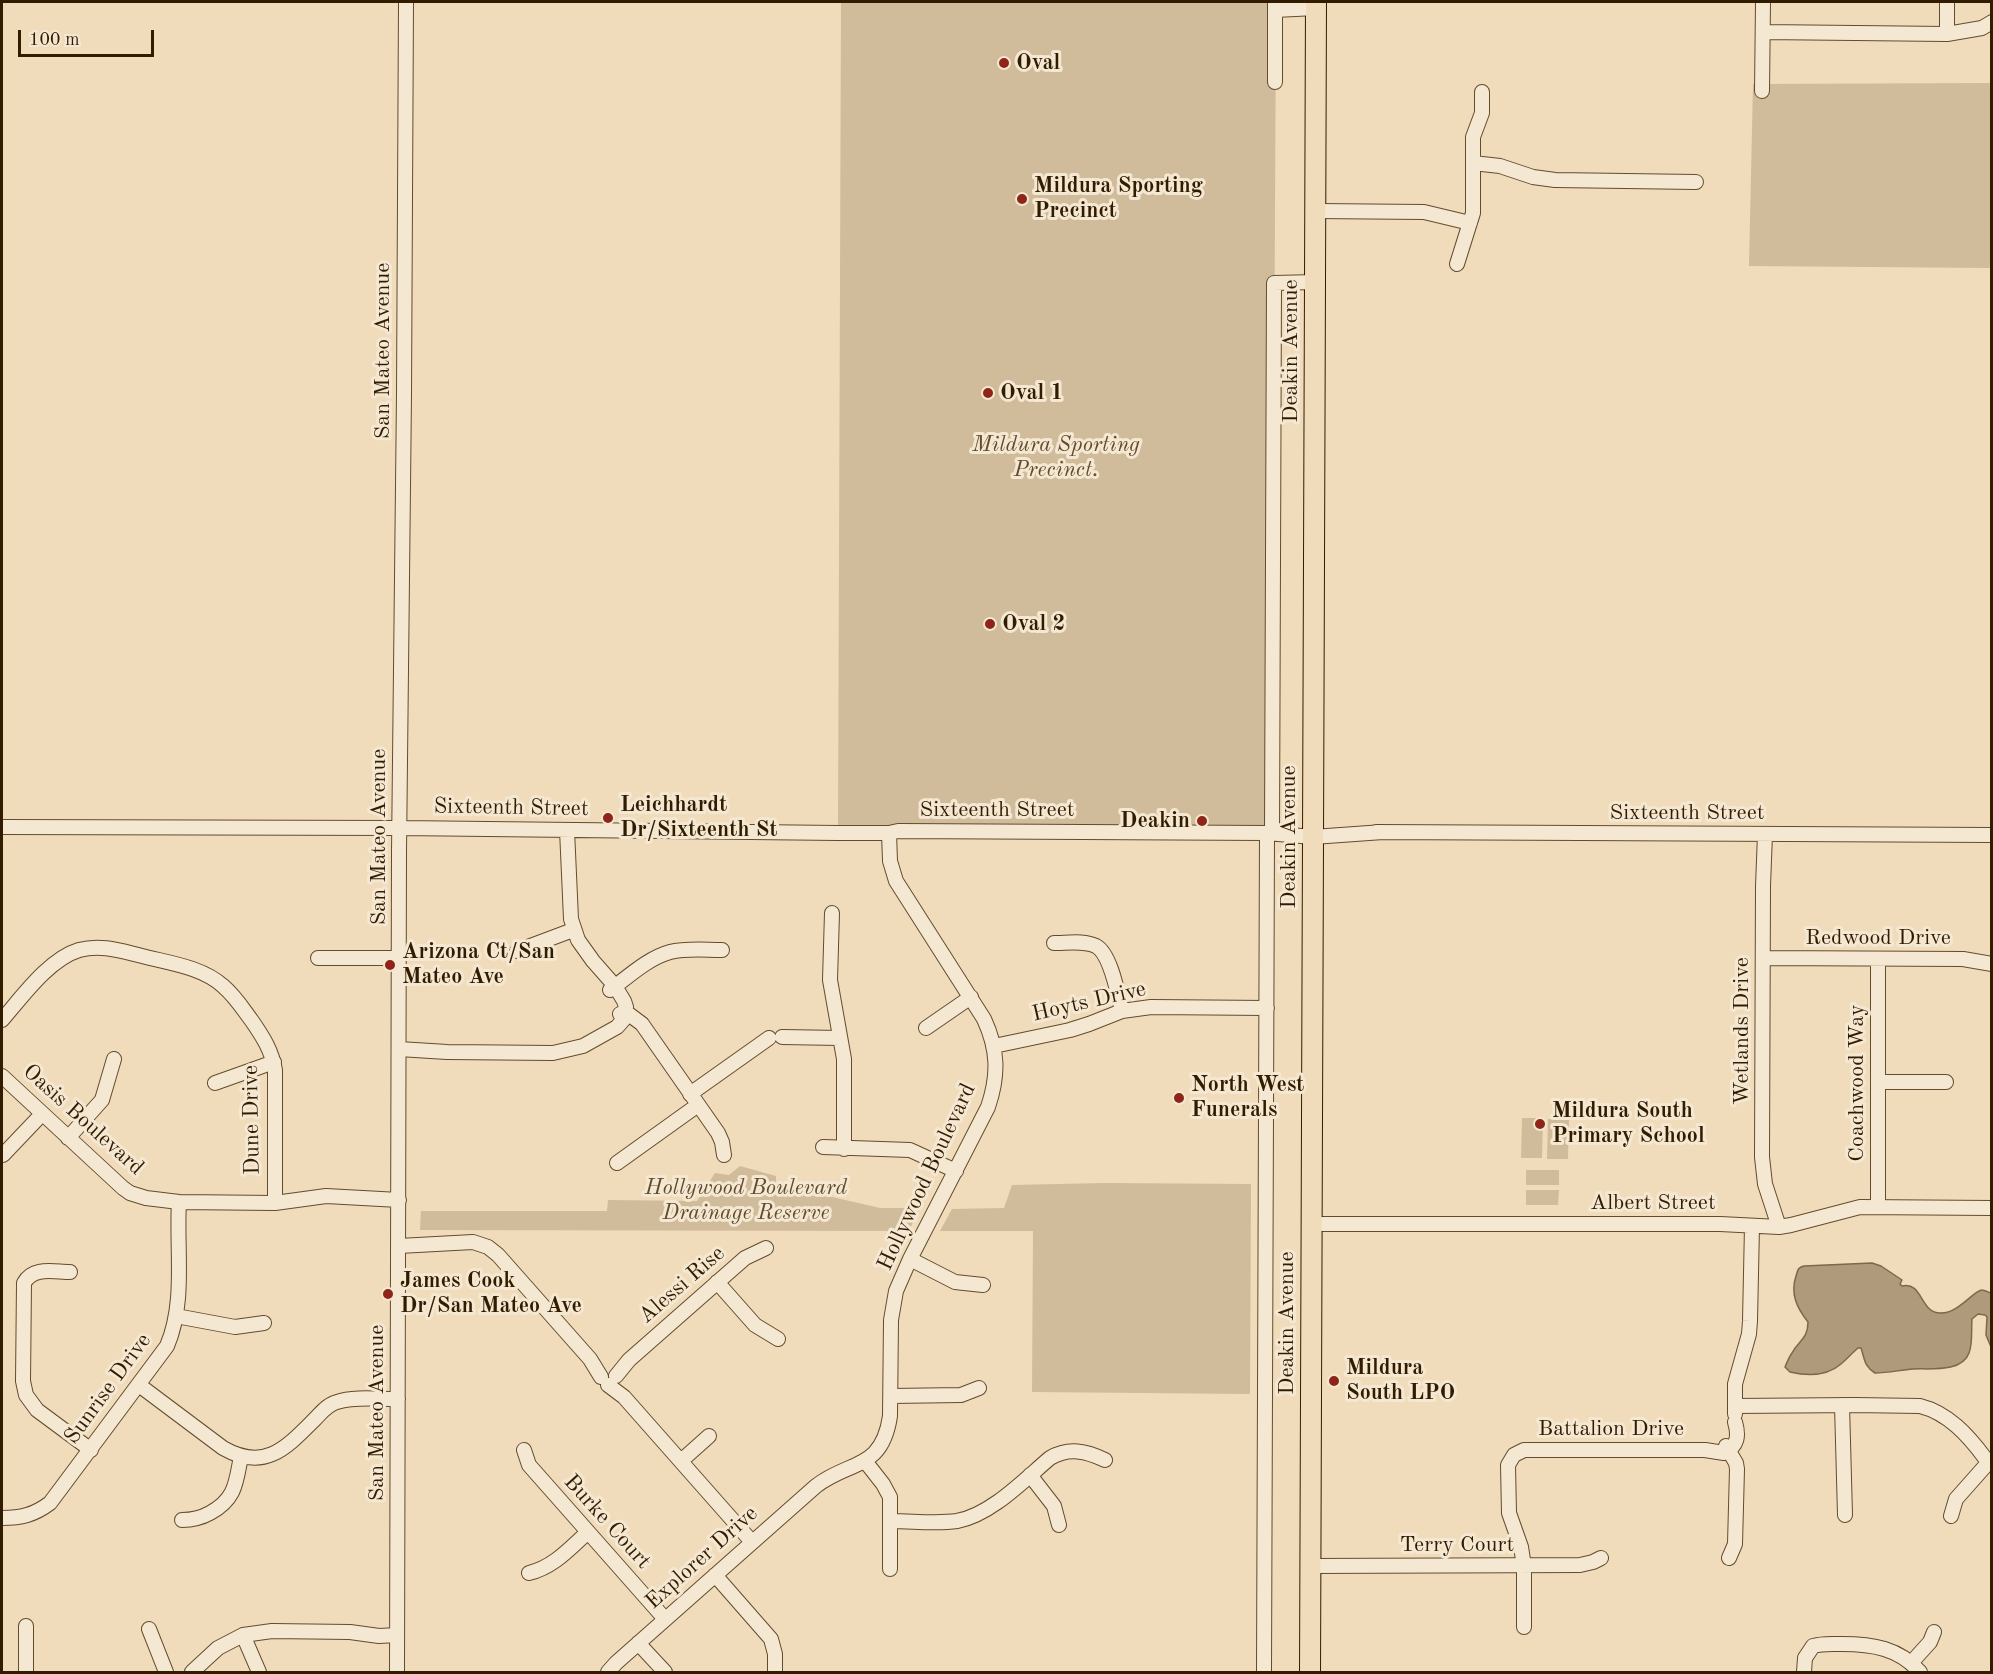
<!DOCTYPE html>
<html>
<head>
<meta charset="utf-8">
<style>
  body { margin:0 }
  #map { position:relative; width:1993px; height:1674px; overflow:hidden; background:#f0dbba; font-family:"Old Standard TT",serif }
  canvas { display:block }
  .frame { position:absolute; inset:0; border:3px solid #321c00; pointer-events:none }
  .scale { position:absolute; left:18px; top:30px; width:136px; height:27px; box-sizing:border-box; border:3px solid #321c00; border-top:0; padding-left:8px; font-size:18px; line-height:21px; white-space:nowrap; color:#321c00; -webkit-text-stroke:4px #f5e8d2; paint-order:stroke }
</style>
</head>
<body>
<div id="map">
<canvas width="1993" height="1674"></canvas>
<div class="frame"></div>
<div class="scale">100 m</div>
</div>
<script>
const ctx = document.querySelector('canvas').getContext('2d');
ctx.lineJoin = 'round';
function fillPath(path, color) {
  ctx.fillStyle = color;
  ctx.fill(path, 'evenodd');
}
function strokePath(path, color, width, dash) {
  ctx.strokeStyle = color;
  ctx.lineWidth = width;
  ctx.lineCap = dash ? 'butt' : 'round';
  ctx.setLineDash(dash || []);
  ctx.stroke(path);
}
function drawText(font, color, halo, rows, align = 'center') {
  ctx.font = font + ' "Old Standard TT",serif';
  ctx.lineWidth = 6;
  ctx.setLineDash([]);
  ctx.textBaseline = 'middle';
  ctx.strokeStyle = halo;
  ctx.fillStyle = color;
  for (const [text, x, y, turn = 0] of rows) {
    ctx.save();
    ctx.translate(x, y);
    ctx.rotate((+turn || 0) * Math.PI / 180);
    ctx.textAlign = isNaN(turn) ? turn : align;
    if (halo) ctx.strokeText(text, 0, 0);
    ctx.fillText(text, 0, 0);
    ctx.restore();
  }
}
const green = new Path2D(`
  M841 2H1276L1272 833H838Z
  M1991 83V268L1749 266 1753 84Z
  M1522 1118H1543L1542 1158H1521Z
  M1548 1119H1569L1568 1159H1547Z
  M740 1166 776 1176V1195L828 1196 880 1208H919L909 1231 420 1230 421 1211H607L608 1200 697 1201 715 1173 729 1175Z
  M1526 1170H1559V1185H1526Z
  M1105 1183 1251 1184 1250 1394 1032 1392 1033 1231H940L952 1209 1004 1208 1012 1185Z
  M1526 1190H1559L1558 1205H1526Z`);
const water = new Path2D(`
  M1872 1263 1881 1266 1902 1280 1900 1284 1902 1286C1923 1281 1920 1314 1941 1313 1959 1313 1974 1290 1982 1290 1984 1290 1990 1293 1991 1293V1347L1986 1335 1987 1317 1985 1315 1978 1314 1972 1319C1971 1329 1973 1343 1969 1353 1962 1373 1929 1368 1913 1369 1900 1370 1888 1373 1875 1373 1864 1366 1865 1360 1861 1348H1858C1852 1353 1847 1359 1841 1364 1826 1377 1807 1376 1790 1372L1785 1367C1787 1362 1789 1357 1792 1353 1799 1340 1808 1339 1808 1322 1797 1308 1790 1294 1796 1276 1798 1270 1797 1268 1804 1266Z`);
const minor = new Path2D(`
  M1275 2V82
  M1275 10 1316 8
  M1763 32 1947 34 1982 28 1992 22
  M1947 34V2
  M1762 91 1763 2
  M1473 163 1500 166 1533 177 1555 180 1696 182
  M1316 211 1424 212 1470 223
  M1457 264 1473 213V137L1482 113V92
  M2 827 400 828 838 833H889L898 831 1267 833 1313 837 1383 832
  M1376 832 1992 835
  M1272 833 1274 283 1316 282
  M1765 834 1763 886 1762 1157 1765 1184 1779 1227
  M832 913 830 980 844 1059V1149
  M1054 943C1067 943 1084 940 1096 946 1111 954 1118 995 1122 1011
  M517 951 573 930
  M318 958H399
  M1763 958 1963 959 1992 964
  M1878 959V1207
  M610 990C628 977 648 958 670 952 686 948 705 950 722 950
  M620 1014 626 1012 642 1024 718 1133 722 1142 724 1155
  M2 1020C22 997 49 959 79 950 101 944 121 951 142 956 169 963 202 967 223 986 235 996 243 1009 252 1021 263 1037 272 1051 275 1070V1203
  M926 1028 971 997
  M782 1037 840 1038
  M994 1046 1070 1030 1089 1024 1122 1011 1151 1007 1267 1008
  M399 1049 447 1052 553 1053 583 1046 617 1027 625 1018 626 1007 624 1001 615 986 593 961 578 940 571 919 567 830
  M2 1076 123 1188 130 1193 146 1198 179 1202 275 1203 326 1196 399 1200
  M1879 1082H1946
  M215 1083 274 1062
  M690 1094 769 1038
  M68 1138 102 1100 114 1059
  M823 1147 910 1150 956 1171
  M3 1155 42 1114
  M617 1163 698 1105
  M1312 1224H1720L1779 1227 1791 1225 1860 1207 1992 1208
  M399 1246 473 1242 488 1247 498 1255 590 1359 601 1377
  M910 1259 955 1282 983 1285
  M70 1272C54 1272 33 1266 24 1283L23 1381 26 1395 37 1410 91 1450
  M717 1282 755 1325 778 1339
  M176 1316 235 1327 264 1323
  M616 1376 629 1360 745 1258 766 1248
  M139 1385 223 1448C265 1472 286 1448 315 1419 321 1413 328 1404 337 1402 353 1396 380 1399 398 1399
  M608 1385 624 1397 752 1542
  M891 1396 961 1395 979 1388
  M1842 1405 1845 1515
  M1735 1406 1855 1405 1920 1406C1948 1413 1968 1435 1985 1458
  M1735 1414V1384L1749 1334 1750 1321 1752 1226
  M1726 1446 1736 1463 1737 1469 1735 1544 1729 1558
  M524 1450 529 1465 665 1619
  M681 1461 709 1436
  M865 1461 883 1484 890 1497V1569
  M1030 1475 1054 1506 1059 1525
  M1951 1516 1956 1499 1987 1464
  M2 1518C21 1518 34 1515 50 1503L167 1346C186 1302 176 1249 179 1202
  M182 1520C193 1520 201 1518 210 1513 236 1499 236 1482 241 1456
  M891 1521C913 1521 936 1524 957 1521 991 1515 1025 1479 1050 1458 1069 1447 1086 1451 1105 1460
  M1311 1566 1580 1565 1593 1562 1601 1558
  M529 1573C554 1567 570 1548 588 1532
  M715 1575 771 1639 775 1654V1672
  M26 1626V1672
  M1524 1627V1566L1521 1547 1509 1513 1508 1465 1514 1455 1524 1450H1705L1724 1453C1738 1446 1739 1436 1735 1422
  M149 1629 166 1672
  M243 1635 259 1672
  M638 1643 665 1672
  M1911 1663 1930 1642 1934 1632
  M192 1672 218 1648 243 1635 272 1631 350 1632 379 1636 397 1635
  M397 1672 399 852 404 394 406 2
  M608 1672 616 1663 816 1486C849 1460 882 1471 890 1416L891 1320 896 1291 910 1259 988 1107C999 1075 998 1049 984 1019L896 881 890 861 889 833
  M1264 1672 1267 833
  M1804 1672 1805 1658 1813 1646C1822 1643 1832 1644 1842 1644 1872 1644 1899 1648 1920 1672`);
const highway = new Path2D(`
  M1310 1672 1316 2`);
const markers = [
  [1004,63,6,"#8f2418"],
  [1022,199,6,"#8f2418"],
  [988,393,6,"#8f2418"],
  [990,624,6,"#8f2418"],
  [608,818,6,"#8f2418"],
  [1202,821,6,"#8f2418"],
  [390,965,6,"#8f2418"],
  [1179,1098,6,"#8f2418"],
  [1540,1124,6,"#8f2418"],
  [388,1294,6,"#8f2418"],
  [1334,1381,6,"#8f2418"]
];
const poiNames = [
  ["Oval",1016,63],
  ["Mildura Sporting",1034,186],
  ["Precinct",1034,211],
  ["Oval 1",1000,393],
  ["Oval 2",1002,624],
  ["Leichhardt",620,805],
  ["Dr/Sixteenth St",620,830],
  ["Deakin",1190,821,"right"],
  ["Arizona Ct/San",402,952],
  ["Mateo Ave",402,977],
  ["North West",1191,1085],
  ["Funerals",1191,1110],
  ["Mildura South",1552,1111],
  ["Primary School",1552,1136],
  ["James Cook",400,1281],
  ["Dr/San Mateo Ave",400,1306],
  ["Mildura",1346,1368],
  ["South LPO",1346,1393]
];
const streetNames = [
  ["San Mateo Avenue",383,351,-90],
  ["Deakin Avenue",1291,351,-90],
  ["Sixteenth Street",511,808,1],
  ["Sixteenth Street",997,810],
  ["Sixteenth Street",1687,813],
  ["San Mateo Avenue",379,837,-90],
  ["Deakin Avenue",1289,837,-90],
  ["Redwood Drive",1878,938],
  ["Hoyts Drive",1089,1002,-13],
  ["Wetlands Drive",1742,1031,-90],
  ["Coachwood Way",1857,1083,-90],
  ["Oasis Boulevard",83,1120,42],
  ["Dune Drive",252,1120,-91],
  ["Hollywood Boulevard",927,1177,-65],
  ["Albert Street",1653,1203],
  ["Alessi Rise",682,1285,-41],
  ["Deakin Avenue",1287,1323,-90],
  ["Sunrise Drive",108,1389,-54],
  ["San Mateo Avenue",377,1413,-90],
  ["Battalion Drive",1611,1429],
  ["Burke Court",607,1522,48],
  ["Terry Court",1457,1545],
  ["Explorer Drive",702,1558,-42]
];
const parkNames = [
  ["Mildura Sporting",1056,445],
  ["Precinct.",1056,470],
  ["Hollywood Boulevard",746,1188],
  ["Drainage Reserve",746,1213]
];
fillPath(green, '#d0bb9a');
fillPath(water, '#af9a7b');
strokePath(water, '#7d684a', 1.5);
strokePath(minor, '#624c2e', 16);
strokePath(highway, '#321c00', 22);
strokePath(minor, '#f5e8d2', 14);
strokePath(highway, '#f0dbba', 20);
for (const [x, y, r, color] of markers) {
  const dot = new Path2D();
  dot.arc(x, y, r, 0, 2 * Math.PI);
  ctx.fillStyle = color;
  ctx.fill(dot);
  strokePath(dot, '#f5e8d2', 2);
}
drawText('bold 22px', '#321c00', '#f5e8d2', poiNames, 'left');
drawText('22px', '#321c00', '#f5e8d2', streetNames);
drawText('italic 22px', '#614c2e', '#f5e8d2', parkNames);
</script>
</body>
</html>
